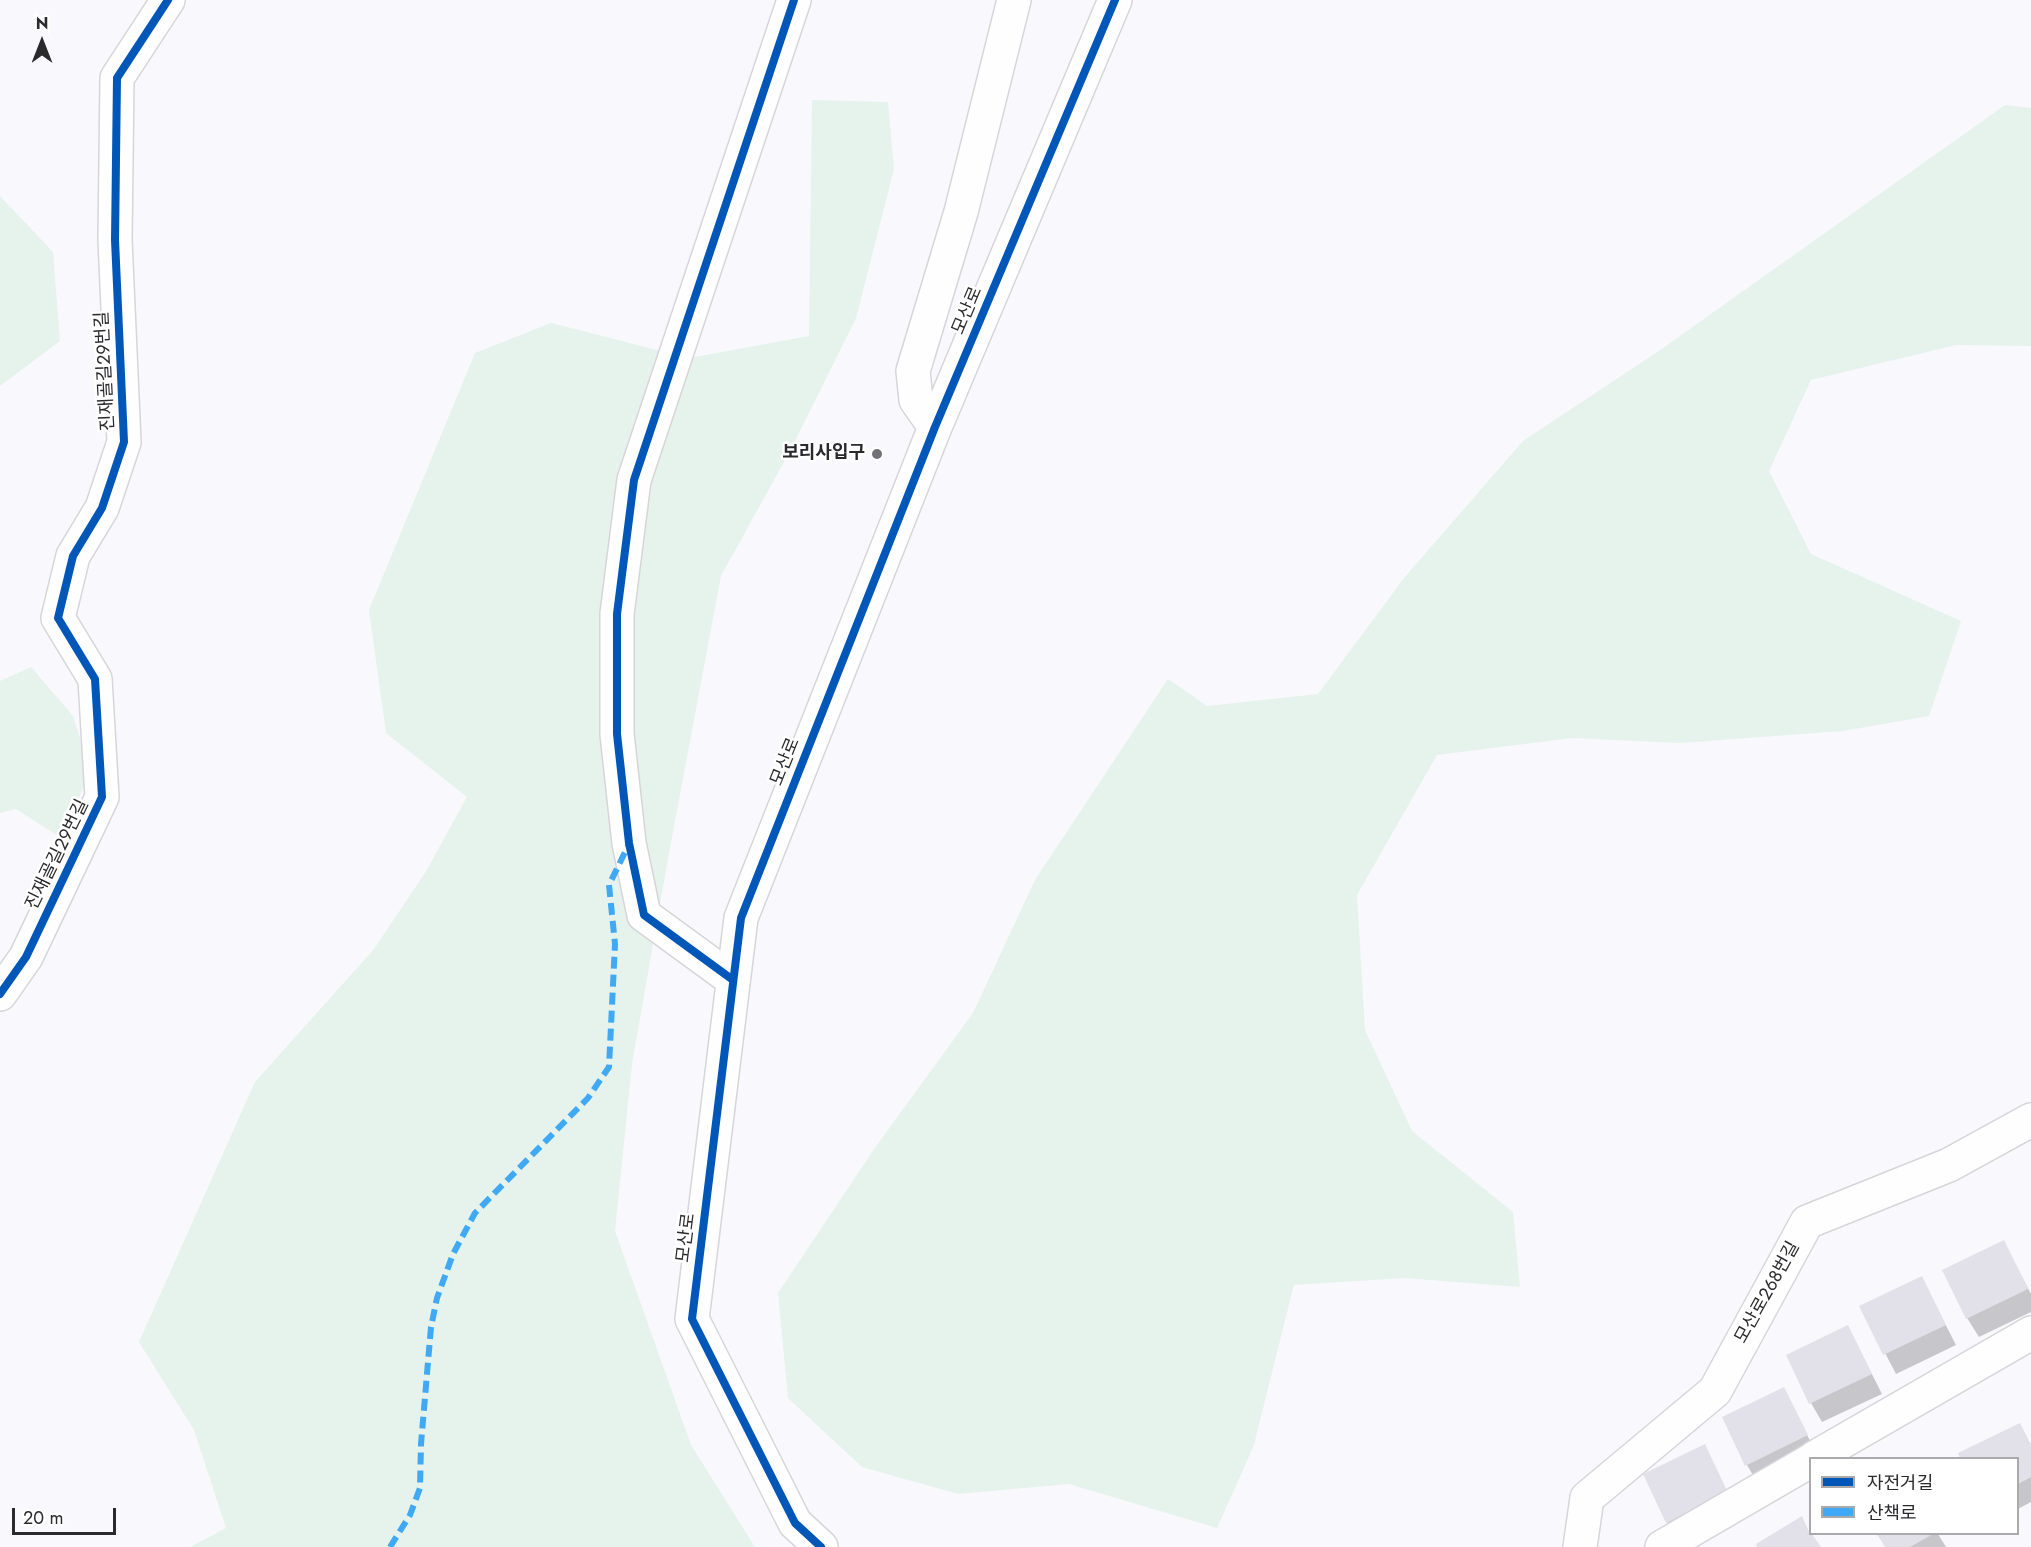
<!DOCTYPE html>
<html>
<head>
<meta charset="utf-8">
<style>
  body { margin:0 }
  #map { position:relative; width:2031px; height:1547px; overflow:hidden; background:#f9f8fd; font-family:Jost,"Noto Sans KR",sans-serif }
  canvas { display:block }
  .legend { position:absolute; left:1809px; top:1457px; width:210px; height:78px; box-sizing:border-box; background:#fff; border:2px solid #aaa9ab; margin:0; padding:8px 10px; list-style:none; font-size:18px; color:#2a292c }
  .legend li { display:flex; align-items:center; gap:12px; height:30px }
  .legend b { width:30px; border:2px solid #aaa9ab }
  .north { position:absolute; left:12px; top:12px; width:60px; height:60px; -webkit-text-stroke:4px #fff; paint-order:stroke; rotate:0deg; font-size:16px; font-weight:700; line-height:24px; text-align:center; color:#2a292c }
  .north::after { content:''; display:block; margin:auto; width:21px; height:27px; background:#2a292c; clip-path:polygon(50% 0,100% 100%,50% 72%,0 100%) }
  .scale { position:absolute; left:12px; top:1508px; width:104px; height:27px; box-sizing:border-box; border:3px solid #2a292c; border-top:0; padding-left:8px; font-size:18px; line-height:21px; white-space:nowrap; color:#2a292c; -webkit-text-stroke:4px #fff; paint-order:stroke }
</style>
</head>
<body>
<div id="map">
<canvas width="2031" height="1547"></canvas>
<ul class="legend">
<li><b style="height:8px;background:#0057b8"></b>자전거길</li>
<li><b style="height:8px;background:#3fa9f5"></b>산책로</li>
</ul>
<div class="north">N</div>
<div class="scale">20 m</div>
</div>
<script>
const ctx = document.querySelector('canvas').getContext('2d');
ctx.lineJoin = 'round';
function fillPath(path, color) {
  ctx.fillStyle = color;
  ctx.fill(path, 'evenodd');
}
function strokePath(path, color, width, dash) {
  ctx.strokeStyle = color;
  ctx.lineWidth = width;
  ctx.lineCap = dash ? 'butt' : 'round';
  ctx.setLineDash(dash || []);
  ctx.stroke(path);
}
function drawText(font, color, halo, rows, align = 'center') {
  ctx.font = font + ' Jost,"Noto Sans KR",sans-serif';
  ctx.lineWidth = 5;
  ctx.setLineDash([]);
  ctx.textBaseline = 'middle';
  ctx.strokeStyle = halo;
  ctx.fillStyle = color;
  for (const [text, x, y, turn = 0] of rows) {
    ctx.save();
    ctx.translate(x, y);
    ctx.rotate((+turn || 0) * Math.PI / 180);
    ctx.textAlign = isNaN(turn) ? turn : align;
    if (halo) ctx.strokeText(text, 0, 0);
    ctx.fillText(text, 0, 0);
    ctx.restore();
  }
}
const green = new Path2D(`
  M812 100 888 102 894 169 856 318 790 451 721 576 669 853 632 1064 615 1231 691 1445 755 1547H190L226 1528 194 1430 139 1342 255 1082 374 949 425 873 467 797 386 733 369 610 475 353 551 323 689 358 809 336Z
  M2005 105 2031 108V346L1956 345 1811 380 1769 471 1811 554 1961 621 1929 716 1843 731 1680 743 1572 738 1437 755 1357 895 1365 1030 1412 1131 1513 1212 1520 1287 1404 1278 1294 1285 1254 1445 1217 1528 1069 1484 958 1494 862 1467 788 1398 778 1293 877 1145 973 1013 1035 880 1168 679 1207 706 1318 694 1404 578 1523 441 1663 348Z
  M0 196 53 252 60 341 0 386Z
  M31 667 73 716 90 770 63 839 16 809 0 813V681Z`);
const shadow = new Path2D(`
  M2004 1242 2031 1294V1312L1979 1337 1967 1318Z
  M1932 1298 1956 1345 1896 1374 1861 1307Z
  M1848 1327 1882 1394 1822 1422 1811 1403Z
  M1783 1389 1818 1456 1758 1484 1747 1465Z
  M2020 1425 2031 1445V1502L2018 1509V1458H1962L1960 1454Z
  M1704 1446 1738 1513 1679 1542 1667 1522Z
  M1878 1534H1938L1946 1547H1886Z`);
const building = new Path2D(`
  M2004 1240 2028 1289 1966 1319 1942 1270Z
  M1922 1276 1946 1325 1883 1355 1859 1306Z
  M1848 1325 1872 1374 1809 1404 1786 1355Z
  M1784 1387 1808 1435 1745 1466 1722 1417Z
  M2020 1423 2031 1445V1477L2018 1484V1458H1960L1958 1453Z
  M1705 1444 1728 1493 1666 1523 1643 1474Z
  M1802 1516 1810 1534H1812L1821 1547H1757L1756 1544Z
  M1877 1534H1933L1910 1547H1885Z`);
const minor = new Path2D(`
  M935 427 916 400 913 371 961 212 1014 0
  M733 980 644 915 629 843 617 734V614L634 480 794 0
  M0 994 26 957 102 797 95 679 58 618 73 556 102 508 124 442 115 240 117 78 168 0
  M1814 1458 2031 1333
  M821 1547 795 1523 692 1319 741 918 935 427 1115 0
  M1580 1547 1587 1498 1715 1391 1807 1222 1949 1165 2031 1120
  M1662 1547 1810 1461`);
const quiet = new Path2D(`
  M390 1547 410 1515 420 1488 421 1444 431 1327 437 1298 453 1254 475 1213 588 1098 609 1067 615 944 609 885 629 844`);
const cycleway = new Path2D(`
  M733 980 644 915 629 843 617 734V614L634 480 794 0
  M0 994 26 957 102 797 95 679 58 618 73 556 102 508 124 442 115 240 117 78 168 0
  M821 1547 795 1523 692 1319 741 918 935 427 1115 0`);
const markers = [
  [877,454,6,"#727175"]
];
const streetNames = [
  ["모산로",968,311,-67],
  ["진재골길29번길",106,371,-93],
  ["모산로",786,762,-68],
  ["진재골길29번길",58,855,-64],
  ["모산로",687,1238,-83],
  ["모산로268번길",1768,1293,-61]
];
const poiNames = [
  ["보리사입구",865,454]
];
fillPath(green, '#e5f3ec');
fillPath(shadow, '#0003');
fillPath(building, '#e2e0e8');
strokePath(minor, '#d7d5d9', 36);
strokePath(minor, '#fefeff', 33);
strokePath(quiet, '#3fa9f5', 6, [12, 6]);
strokePath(cycleway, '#0057b8', 8);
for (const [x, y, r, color] of markers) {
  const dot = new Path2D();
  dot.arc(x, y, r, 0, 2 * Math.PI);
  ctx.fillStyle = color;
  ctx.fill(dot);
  strokePath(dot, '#fff', 2);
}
drawText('18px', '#2a292c', '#fff', streetNames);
drawText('bold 18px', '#2a292c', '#fff', poiNames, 'right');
</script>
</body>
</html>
